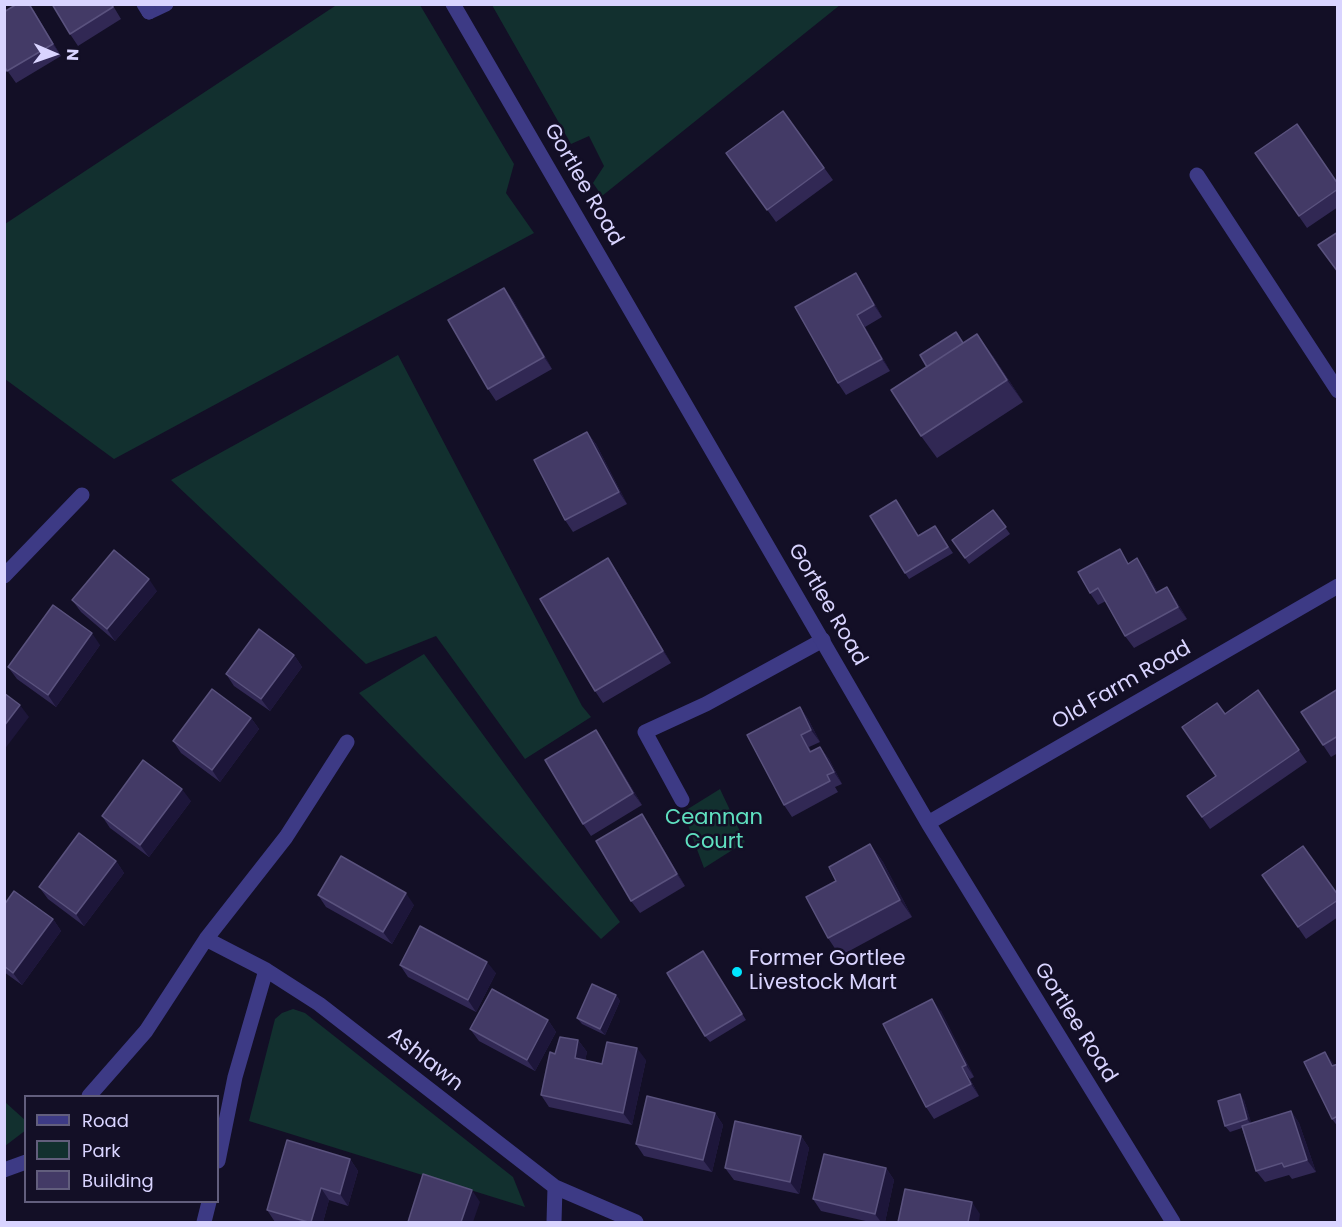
<!DOCTYPE html>
<html>
<head>
<meta charset="utf-8">
<style>
  body { margin:0 }
  #map { position:relative; width:1342px; height:1227px; overflow:hidden; background:#130f26; font-family:Poppins,sans-serif }
  canvas { display:block }
  .frame { position:absolute; inset:0; border:6px solid #d9d4ff; pointer-events:none }
  .legend { position:absolute; left:24px; top:1095px; width:195px; height:108px; box-sizing:border-box; background:#130f26; border:2px solid #625e7d; margin:0; padding:8px 10px; list-style:none; font-size:18px; color:#d9d4ff }
  .legend li { display:flex; align-items:center; gap:12px; height:30px }
  .legend b { width:30px; border:2px solid #625e7d }
  .north { position:absolute; left:24px; top:24px; width:60px; height:60px; -webkit-text-stroke:4px #130f26; paint-order:stroke; rotate:92deg; font-size:16px; font-weight:700; line-height:24px; text-align:center; color:#d9d4ff }
  .north::after { content:''; display:block; margin:auto; width:21px; height:27px; background:#d9d4ff; clip-path:polygon(50% 0,100% 100%,50% 72%,0 100%) }
</style>
</head>
<body>
<div id="map">
<canvas width="1342" height="1227"></canvas>
<div class="frame"></div>
<ul class="legend">
<li><b style="height:8px;background:#3d3a85"></b>Road</li>
<li><b style="height:16px;background:#12302f"></b>Park</li>
<li><b style="height:16px;background:#433a66"></b>Building</li>
</ul>
<div class="north">N</div>
</div>
<script>
const ctx = document.querySelector('canvas').getContext('2d');
ctx.lineJoin = 'round';
function fillPath(path, color) {
  ctx.fillStyle = color;
  ctx.fill(path, 'evenodd');
}
function strokePath(path, color, width, dash) {
  ctx.strokeStyle = color;
  ctx.lineWidth = width;
  ctx.lineCap = dash ? 'butt' : 'round';
  ctx.setLineDash(dash || []);
  ctx.stroke(path);
}
function drawText(font, color, halo, rows, align = 'center') {
  ctx.font = font + ' Poppins,sans-serif';
  ctx.lineWidth = 5;
  ctx.setLineDash([]);
  ctx.textBaseline = 'middle';
  ctx.strokeStyle = halo;
  ctx.fillStyle = color;
  for (const [text, x, y, turn = 0] of rows) {
    ctx.save();
    ctx.translate(x, y);
    ctx.rotate((+turn || 0) * Math.PI / 180);
    ctx.textAlign = isNaN(turn) ? turn : align;
    if (halo) ctx.strokeText(text, 0, 0);
    ctx.fillText(text, 0, 0);
    ctx.restore();
  }
}
const green = new Path2D(`
  M338 4 420 5 514 164 506 193 534 233 114 459 5 379V224Z
  M492 5H840L602 196 593 183 604 166 589 136 571 144Z
  M398 355 582 706 591 717 525 759 436 636 366 664 171 480Z
  M424 654 620 922 601 939 359 693Z
  M720 789 745 842 704 868 683 812Z
  M293 1009 305 1013 513 1177 525 1207 249 1121 275 1019 282 1013Z
  M5 1102 25 1120 26 1130 5 1146Z`);
const service = new Path2D(`
  M149 12 166 4`);
const minor = new Path2D(`
  M144 4 149 12
  M1197 175 1338 391
  M4 576 82 495
  M682 800 645 732 706 704 823 640
  M206 939 266 970 319 1004 555 1187 636 1222
  M89 1096 146 1031 206 939 286 837 347 742
  M218 1161 235 1077 266 970
  M4 1170 26 1162
  M204 1222 209 1202
  M554 1222 555 1187`);
const tertiary = new Path2D(`
  M453 4 928 823 1173 1222
  M928 823 1338 586`);
const wall = new Path2D(`
  M112 4 121 19 78 46 70 34Z
  M34 11 61 56 16 83 4 66Z
  M783 111 833 180 776 222 726 153Z
  M1255 153 1338 183V207L1307 228Z
  M864 285 882 317 865 327 890 371 846 395 838 383Z
  M504 288 513 300 552 369 496 401 488 389Z
  M963 343 993 356 1023 402 937 458 921 436Z
  M587 432 596 444 627 504 573 532 565 520Z
  M896 500 918 536 935 526 953 553 909 579 905 573Z
  M993 510 1010 534 969 564 952 540Z
  M608 558 616 570 671 663 603 703 595 691Z
  M1130 563 1145 570 1158 593 1167 587 1175 599 1187 619 1134 648 1125 636 1106 601 1098 605 1090 593Z
  M157 591 115 641 81 612 72 600Z
  M100 645 56 707 17 679 8 667Z
  M294 655 302 667 270 711 234 686 226 674Z
  M1338 689V753L1331 757 1323 745Z
  M1258 690 1307 762 1210 829 1187 796 1216 776 1225 714Z
  M800 707 808 719 820 742 809 747 811 751 820 747 829 759 842 784 835 787 838 792 792 817 784 805Z
  M251 718 259 729 220 782 181 753 173 741Z
  M604 742 642 805 591 836 583 824Z
  M191 801 149 857 110 828 102 816Z
  M650 826 685 886 640 913 631 901Z
  M870 844 883 862 912 917 840 956 828 938 836 881Z
  M116 861 124 873 84 926 48 899 39 887Z
  M1262 875 1338 895V917L1306 939Z
  M318 895 414 905 392 944 326 907Z
  M4 905 53 919 61 931 22 985 4 972Z
  M703 951 746 1020 710 1042 705 1036Z
  M400 965 496 973 476 1012 408 977Z
  M616 995 620 1001 605 1035 582 1024 577 1018Z
  M941 1011 974 1077 970 1079 979 1096 934 1119 926 1107Z
  M548 1020 556 1032 535 1071 479 1041 470 1029Z
  M578 1040 587 1052 585 1060 602 1064 646 1060 632 1125 549 1107 541 1095 555 1054Z
  M1338 1064V1127L1332 1119 1334 1065Z
  M1244 1100 1251 1123 1291 1111 1299 1123 1316 1172 1292 1179 1289 1175 1265 1182 1256 1171 1242 1128 1230 1132 1225 1126Z
  M715 1113 723 1125 712 1172 644 1156 636 1144Z
  M801 1136 809 1148 799 1194 734 1180 725 1168Z
  M350 1159 358 1171 348 1206 329 1200 323 1222H275L267 1210Z
  M886 1168 894 1180 885 1222H870L821 1211 813 1199Z`);
const shadedWall = new Path2D(`
  M29 4 34 11 61 56 53 44Z
  M856 273 864 285 882 317 874 305Z
  M504 288 513 300 552 369 544 357Z
  M857 315 865 327 890 371 882 359Z
  M977 334 993 356 1023 402 1007 380Z
  M587 432 596 444 627 504 619 492Z
  M608 558 616 570 671 663 663 651Z
  M1137 558 1145 570 1165 605 1156 593Z
  M149 579 157 591 115 641 107 629Z
  M1167 587 1175 599 1187 619 1178 607Z
  M92 633 100 645 56 707 48 695Z
  M294 655 302 667 270 711 261 699Z
  M20 705 29 717 4 750V726Z
  M800 707 808 719 820 742 811 730Z
  M251 718 259 729 220 782 212 770Z
  M596 730 604 742 642 805 633 793Z
  M820 747 829 759 842 784 834 772Z
  M182 789 191 801 149 857 140 845Z
  M642 814 650 826 685 886 677 874Z
  M870 844 883 862 912 917 900 900Z
  M116 861 124 873 84 926 76 914Z
  M406 893 414 905 392 944 383 932Z
  M53 919 61 931 22 985 13 973Z
  M487 962 496 973 476 1012 468 1000Z
  M616 995 620 1001 605 1035 600 1029Z
  M932 999 941 1011 974 1077 966 1065Z
  M548 1020 556 1032 535 1071 527 1060Z
  M578 1040 587 1052 583 1070 575 1058Z
  M637 1048 646 1060 632 1125 623 1113Z
  M1325 1052 1334 1064 1338 1072 1332 1066Z
  M962 1067 970 1079 979 1096 971 1084Z
  M1240 1094 1244 1100 1252 1125 1247 1119Z
  M1291 1111 1299 1123 1316 1172 1307 1160Z
  M715 1113 723 1125 712 1172 703 1160Z
  M801 1136 809 1148 799 1194 790 1182Z
  M350 1159 358 1171 348 1206 340 1194Z
  M886 1168 894 1180 885 1222H881L875 1214Z
  M321 1188 329 1200 323 1222H311Z
  M472 1190 480 1202 473 1222H461Z
  M972 1202 980 1214 979 1222H968Z`);
const building = new Path2D(`
  M17 4H29L53 44 7 71 4 66V12Z
  M52 4H111L113 7 70 34Z
  M783 111 824 168 767 210 726 153Z
  M1297 124 1338 184V189L1299 216 1255 153Z
  M1338 232V272L1318 245Z
  M856 273 874 305 857 315 882 359 838 383 795 307Z
  M504 288 544 357 488 389 448 320Z
  M956 332 963 343 927 367 920 355Z
  M977 334 1007 380 921 436 891 390Z
  M587 432 619 492 565 520 534 460Z
  M896 500 918 536 935 526 948 547 905 573 870 516Z
  M993 510 1006 527 965 558 952 540Z
  M1120 549 1128 564 1137 558 1156 593 1167 587 1178 607 1125 636 1098 588 1090 593 1078 572Z
  M114 550 149 579 107 629 72 600Z
  M608 558 663 651 595 691 540 599Z
  M53 605 92 633 48 695 8 667Z
  M259 629 294 655 261 699 226 674Z
  M212 689 251 718 212 770 173 741Z
  M1338 689V736L1323 745 1301 712Z
  M1258 690 1299 750 1202 817 1187 796 1216 776 1182 727 1217 703 1225 714Z
  M4 693 20 705 4 726Z
  M800 707 811 730 801 735 810 752 820 747 834 772 827 775 830 781 784 805 747 735Z
  M596 730 633 793 583 824 545 760Z
  M143 760 182 789 140 845 102 816Z
  M642 814 677 874 631 901 596 841Z
  M79 833 116 861 76 914 39 887Z
  M870 844 900 900 828 938 806 897 836 881 829 867Z
  M1303 846 1338 895V900L1298 927 1262 875Z
  M341 856 406 893 383 932 318 895Z
  M14 891 53 919 13 973 4 966V905Z
  M420 926 487 962 468 1000 400 965Z
  M703 951 742 1014 705 1036 667 973Z
  M592 984 616 995 600 1029 577 1018Z
  M492 989 548 1020 527 1060 470 1029Z
  M932 999 966 1065 962 1067 971 1084 926 1107 883 1024Z
  M560 1037 578 1040 575 1058 602 1064 607 1042 637 1048 623 1113 541 1095 550 1052 555 1054Z
  M1325 1052 1332 1066 1338 1064V1116L1332 1119 1304 1062Z
  M1240 1094 1247 1119 1225 1126 1218 1101Z
  M647 1096 715 1113 703 1160 636 1144Z
  M1291 1111 1307 1160 1284 1167 1282 1163 1256 1171 1242 1126Z
  M735 1121 801 1136 790 1182 725 1168Z
  M287 1140 350 1159 340 1194 321 1188 311 1222H308L267 1210Z
  M824 1154 886 1168 875 1214 813 1199Z
  M423 1174 472 1190 461 1222H408Z
  M905 1189 972 1202 968 1222H898Z`);
const markers = [
  [737,972,6,"#00e5ff"]
];
const streetNames = [
  ["Gortlee Road",583,185,60],
  ["Gortlee Road",827,605,60],
  ["Old Farm Road",1122,686,-30],
  ["Gortlee Road",1075,1023,58],
  ["Ashlawn",425,1060,38]
];
const parkNames = [
  ["Ceannan",714,819],
  ["Court",714,843]
];
const poiNames = [
  ["Former Gortlee",749,960],
  ["Livestock Mart",749,984]
];
fillPath(green, '#12302f');
strokePath(service, '#3d3a85', 15);
strokePath(minor, '#3d3a85', 15);
strokePath(tertiary, '#3d3a85', 15);
fillPath(wall, '#312854');
fillPath(shadedWall, '#1d163a');
fillPath(building, '#433a66');
strokePath(building, '#5a527e', 1.5);
for (const [x, y, r, color] of markers) {
  const dot = new Path2D();
  dot.arc(x, y, r, 0, 2 * Math.PI);
  ctx.fillStyle = color;
  ctx.fill(dot);
  strokePath(dot, '#130f26', 2);
}
drawText('21px', '#d9d4ff', '#130f26', streetNames);
drawText('21px', '#5fe0c0', '#130f26', parkNames);
drawText('21px', '#d9d4ff', '#130f26', poiNames, 'left');
</script>
</body>
</html>
